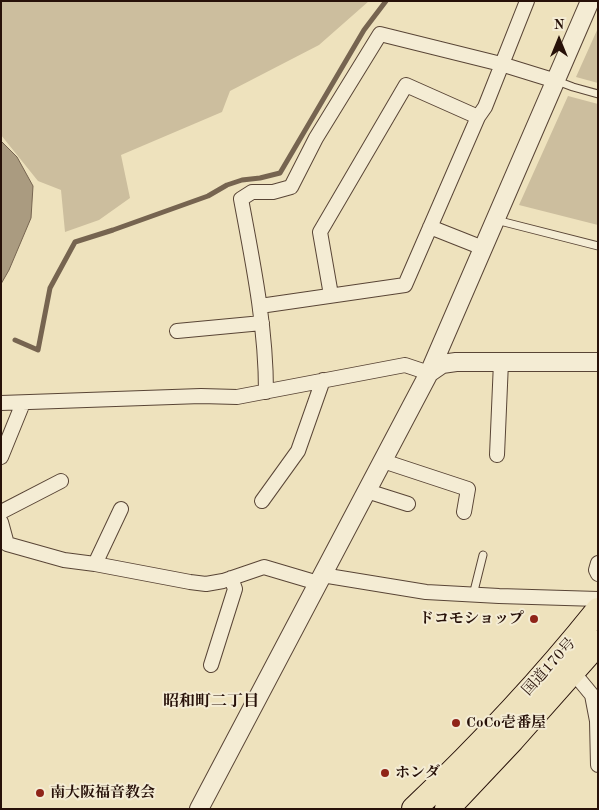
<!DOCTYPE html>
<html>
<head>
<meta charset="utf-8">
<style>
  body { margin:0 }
  #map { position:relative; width:599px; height:810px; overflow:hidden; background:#eee2bd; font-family:"Old Standard TT",serif }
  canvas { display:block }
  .frame { position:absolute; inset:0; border:2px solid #271109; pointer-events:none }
  .north { position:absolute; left:534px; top:15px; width:50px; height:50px; -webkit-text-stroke:4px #f4ecd4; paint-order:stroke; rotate:0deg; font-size:14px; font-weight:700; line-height:20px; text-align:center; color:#271109 }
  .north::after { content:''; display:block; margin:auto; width:18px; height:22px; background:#271109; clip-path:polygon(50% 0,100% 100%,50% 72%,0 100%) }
</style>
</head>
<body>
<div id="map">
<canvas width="599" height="810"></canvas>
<div class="frame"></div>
<div class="north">N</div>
</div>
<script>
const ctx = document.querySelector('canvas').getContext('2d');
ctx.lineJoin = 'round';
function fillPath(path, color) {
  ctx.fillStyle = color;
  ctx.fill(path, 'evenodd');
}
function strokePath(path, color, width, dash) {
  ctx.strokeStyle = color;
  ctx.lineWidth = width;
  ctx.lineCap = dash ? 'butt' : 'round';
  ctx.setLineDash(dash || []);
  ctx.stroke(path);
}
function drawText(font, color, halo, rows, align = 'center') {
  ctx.font = font + ' "Old Standard TT","Noto Serif JP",serif';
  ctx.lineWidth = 4;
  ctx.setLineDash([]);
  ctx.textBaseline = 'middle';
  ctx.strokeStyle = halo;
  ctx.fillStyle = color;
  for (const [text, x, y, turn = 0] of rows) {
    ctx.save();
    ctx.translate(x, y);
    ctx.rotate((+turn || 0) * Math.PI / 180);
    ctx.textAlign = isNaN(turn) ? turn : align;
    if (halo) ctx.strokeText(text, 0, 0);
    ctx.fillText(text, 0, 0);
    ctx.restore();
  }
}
const green = new Path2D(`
  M1 1H369L319 45 230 91 222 112 121 155 130 198 99 220 65 232 61 190 38 181 1 135Z
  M598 28V83L576 77Z
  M568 96 598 104V225L519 205Z`);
const water = new Path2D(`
  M1 141 17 157 33 186 31 218 9 270 1 284Z`);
const stream = new Path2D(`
  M15 340 38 350 50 288 75 242 113 230 208 196 227 185 242 180 260 178 280 173 364 30 386 1`);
const service = new Path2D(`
  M557 81 573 87 598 94
  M496 220 598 246
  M473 595 483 555`);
const minor = new Path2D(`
  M430 227 483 248
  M331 295 320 232 406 85 478 117
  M260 306 405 285 478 117 485 107 527 1
  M177 331 262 323
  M266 392C266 326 253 263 241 199L252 192H273L291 187 316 138 380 34 501 64 556 81
  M1 403 201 396 237 397 405 365 429 373
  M497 455 501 362
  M1 457 23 403
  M383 461 468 489 464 512
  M367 491 408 504
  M262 501 298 451 323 380
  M1 512 61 481
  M1 522 7 544 64 560 95 564 190 582 206 584 223 581 264 567 318 583
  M598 563 596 570 598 574
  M95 564 121 509
  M322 575 426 592 499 596 598 599
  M211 665 235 589 231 578
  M573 672 592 695 597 721 598 765`);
const tertiary = new Path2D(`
  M429 373 442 364 456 362H598
  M199 809 429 373 590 1`);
const trunk = new Path2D(`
  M414 809C479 747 542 680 598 610
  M447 809 512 740 598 643`);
const markers = [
  [534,619,5,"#8f2418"],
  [456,723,5,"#8f2418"],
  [385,773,5,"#8f2418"],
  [40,793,5,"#8f2418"]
];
const poiNames = [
  ["ドコモショップ",524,619,"right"],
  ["CoCo壱番屋",466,723],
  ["ホンダ",395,773],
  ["南大阪福音教会",50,793]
];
const streetNames = [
  ["国道170号",549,667,-48]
];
const neighbourhoodNames = [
  ["昭和町二丁目",211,702]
];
fillPath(green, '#ccbe9e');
fillPath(water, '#aa9b80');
strokePath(water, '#766450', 1);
strokePath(stream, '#766450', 5);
strokePath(service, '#594536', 9);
strokePath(minor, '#594536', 16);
strokePath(tertiary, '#594536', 20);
strokePath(trunk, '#271109', 26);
strokePath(service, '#f4ecd4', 7);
strokePath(minor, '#f4ecd4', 14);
strokePath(tertiary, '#f4ecd4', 18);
strokePath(trunk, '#eee2bd', 24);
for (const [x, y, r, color] of markers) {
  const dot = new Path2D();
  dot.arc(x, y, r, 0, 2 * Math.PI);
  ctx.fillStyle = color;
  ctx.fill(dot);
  strokePath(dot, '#f4ecd4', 2);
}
drawText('bold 15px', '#271109', '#f4ecd4', poiNames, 'left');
drawText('15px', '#271109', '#f4ecd4', streetNames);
drawText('bold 16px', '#271109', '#f4ecd4', neighbourhoodNames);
</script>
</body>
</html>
